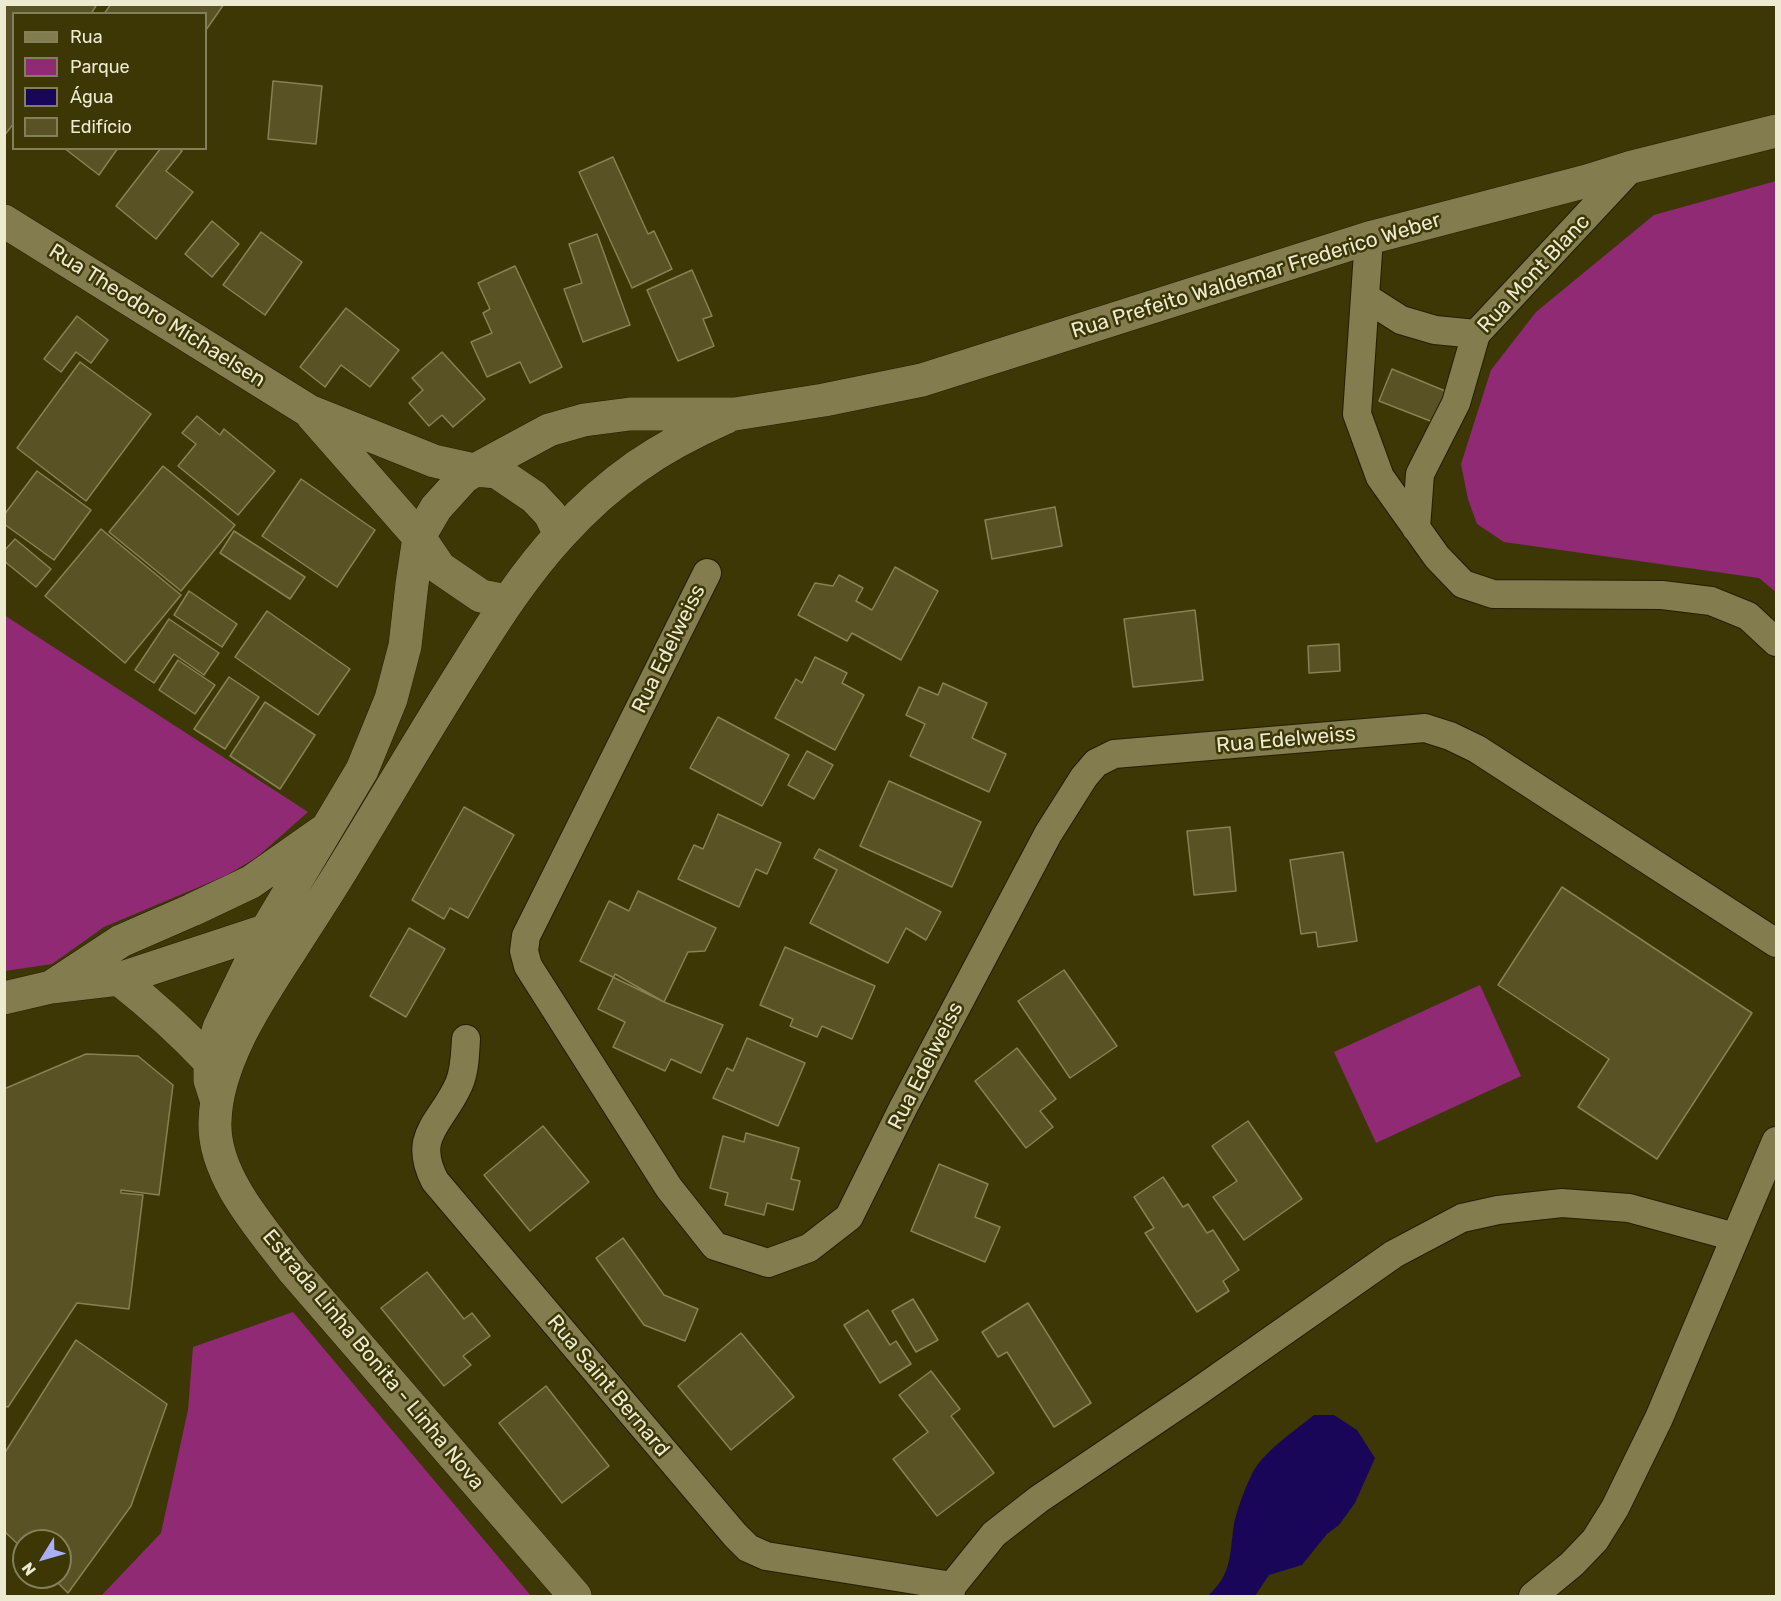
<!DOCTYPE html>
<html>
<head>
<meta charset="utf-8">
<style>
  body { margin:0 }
  #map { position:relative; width:1781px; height:1601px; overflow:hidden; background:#3d3706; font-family:Rubik,sans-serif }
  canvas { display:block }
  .frame { position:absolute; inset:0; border:6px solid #edead2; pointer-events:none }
  .legend { position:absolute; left:12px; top:12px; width:195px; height:138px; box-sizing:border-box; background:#3d3706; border:2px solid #837f58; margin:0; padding:8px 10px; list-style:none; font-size:18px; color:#edead2 }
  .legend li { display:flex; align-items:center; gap:12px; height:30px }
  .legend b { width:30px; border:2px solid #837f58 }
  .north { position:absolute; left:12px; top:1529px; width:60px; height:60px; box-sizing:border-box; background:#3d3706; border:2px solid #837f58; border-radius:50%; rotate:233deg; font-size:16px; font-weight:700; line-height:24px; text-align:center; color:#edead2 }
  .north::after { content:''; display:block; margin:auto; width:21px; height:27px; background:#abaffb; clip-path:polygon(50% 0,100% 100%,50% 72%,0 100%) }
</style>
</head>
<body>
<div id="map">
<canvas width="1781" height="1601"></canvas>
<div class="frame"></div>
<ul class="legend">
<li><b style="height:8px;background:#827c4e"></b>Rua</li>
<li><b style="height:16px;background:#912a74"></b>Parque</li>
<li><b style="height:16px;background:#1a0658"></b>Água</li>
<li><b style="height:16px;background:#585224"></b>Edifício</li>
</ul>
<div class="north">N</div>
</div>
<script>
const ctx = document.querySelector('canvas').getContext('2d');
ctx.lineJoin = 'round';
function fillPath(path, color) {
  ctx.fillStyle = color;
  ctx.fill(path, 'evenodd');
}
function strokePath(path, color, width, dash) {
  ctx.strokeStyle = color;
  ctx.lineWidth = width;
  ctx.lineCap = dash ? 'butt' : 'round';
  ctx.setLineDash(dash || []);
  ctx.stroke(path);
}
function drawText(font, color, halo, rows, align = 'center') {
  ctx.font = font + ' Rubik,sans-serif';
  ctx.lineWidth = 5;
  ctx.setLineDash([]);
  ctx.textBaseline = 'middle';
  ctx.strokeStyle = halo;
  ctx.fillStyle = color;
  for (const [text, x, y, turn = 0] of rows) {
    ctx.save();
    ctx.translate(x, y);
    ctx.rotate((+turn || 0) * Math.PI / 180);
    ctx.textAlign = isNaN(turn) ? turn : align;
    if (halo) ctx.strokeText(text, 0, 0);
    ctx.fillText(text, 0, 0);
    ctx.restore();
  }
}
const green = new Path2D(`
  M1776 181V592L1759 578 1504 542 1477 524 1468 499 1461 464 1491 370 1536 312 1654 215Z
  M4 615 308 812 256 858 225 876 104 927 52 964 5 971Z
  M1480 985 1521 1076 1376 1143 1334 1052Z
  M293 1312 531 1596H101L161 1533 188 1410 193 1347Z`);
const water = new Path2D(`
  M1314 1415H1334L1357 1430 1375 1458 1355 1503 1339 1525 1327 1534 1302 1565 1269 1575 1255 1596H1208C1233 1572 1229 1556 1234 1524 1237 1510 1246 1485 1253 1472 1263 1452 1297 1429 1314 1415Z`);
const building = new Path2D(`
  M4 4H97L91 14H14V123L4 136Z
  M111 4H224L206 30V14H104Z
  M273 81 322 86 316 144 268 139Z
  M64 148H118L99 175Z
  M161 148H179L182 151 166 171 193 192 156 239 116 206Z
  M613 157 648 234 654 231 672 269 632 288 579 172Z
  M212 221 239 244 212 277 185 254Z
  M261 232 302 262 265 315 223 285Z
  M597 234 630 325 583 342 564 289 582 283 569 244Z
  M515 266 562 367 530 383 520 362 487 377 471 342 492 333 483 313 490 309 478 283Z
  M692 270 712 316 703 319 714 346 678 361 647 290Z
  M346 308 399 350 370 387 341 365 325 387 300 367Z
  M77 316 108 340 91 363 76 352 61 372 44 359Z
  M442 352 485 399 453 427 442 415 429 426 409 403 423 390 412 378Z
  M80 362 151 414 86 501 17 448Z
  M1392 369 1450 393 1438 424 1379 401Z
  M197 416 220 435 224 429 275 471 238 515 178 466 196 444 182 433Z
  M163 466 235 525 181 591 109 532Z
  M37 471 91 510 54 560 4 524V515Z
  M301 479 375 530 337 587 262 536Z
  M1055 507 1062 546 992 559 985 520Z
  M101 529 181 595 125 663 45 596Z
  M234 531 305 577 290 599 220 553Z
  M15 539 51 569 36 587 4 561V551Z
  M895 567 938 591 901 660 852 633 847 641 798 615 815 583 833 586 839 575 863 588 856 601 872 610Z
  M189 591 237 624 222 647 174 615Z
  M1195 610 1203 680 1133 687 1124 619Z
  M267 611 350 669 318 715 235 657Z
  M169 619 219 653 204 675 174 654 154 683 135 670Z
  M1339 644 1340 671 1309 673 1308 646Z
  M815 657 847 673 842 683 864 695 835 750 775 718 796 679 802 683Z
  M178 660 215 685 195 714 159 690Z
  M229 677 259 697 225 749 194 729Z
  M943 683 987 703 972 738 1006 754 989 792 910 756 925 724 906 715 919 687 938 695Z
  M265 702 315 735 280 789 230 756Z
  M718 717 789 755 762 806 690 768Z
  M807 751 833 765 814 799 788 785Z
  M889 781 981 822 952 887 860 846Z
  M464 807 514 835 468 918 450 908 444 919 412 900Z
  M718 814 781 843 767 874 756 869 739 907 678 879 694 845 703 849Z
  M1230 827 1236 891 1194 895 1187 831Z
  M819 849 941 912 926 940 906 928 888 963 810 923 837 870 814 858Z
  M1343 852 1357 941 1318 947 1316 932 1301 934 1290 860Z
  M1562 887 1752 1013 1657 1159 1578 1107 1609 1059 1498 985Z
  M638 891 716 928 705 951 688 952 664 1002 580 961 609 901 629 911Z
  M409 928 445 949 406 1017 370 996Z
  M785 947 875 986 852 1039 822 1026 817 1037 790 1026 793 1019 760 1005Z
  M1064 970 1117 1046 1070 1078 1018 1001Z
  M615 974 664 1002 723 1025 701 1073 671 1059 665 1071 613 1047 625 1022 598 1009Z
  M747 1038 805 1063 778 1126 713 1098 727 1068 733 1071Z
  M1017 1048 1056 1099 1040 1111 1053 1127 1026 1148 975 1081Z
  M86 1054 138 1056 173 1085 159 1195 121 1190V1193L143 1195 129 1309 77 1303 8 1407 4 1406V1089Z
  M1248 1121 1302 1199 1244 1240 1213 1197 1237 1181 1212 1146Z
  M543 1126 589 1182 530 1231 484 1175Z
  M746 1133 799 1148 791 1179 800 1181 793 1210 767 1203 764 1215 725 1205 728 1193 710 1188 723 1136 744 1142Z
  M939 1164 988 1184 975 1217 1000 1227 985 1262 911 1231Z
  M1163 1177 1183 1207 1188 1204 1207 1233 1213 1230 1239 1270 1223 1281 1229 1291 1197 1312 1145 1233 1154 1228 1134 1197Z
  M623 1238 664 1295 698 1309 685 1341 644 1325 596 1258Z
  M427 1272 464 1319 472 1313 490 1336 463 1356 471 1365 444 1386 381 1308Z
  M913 1299 938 1340 916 1352 892 1311Z
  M1028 1303 1091 1403 1054 1427 1007 1352 998 1357 982 1332Z
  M868 1310 890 1345 896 1341 911 1364 880 1383 844 1325Z
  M741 1333 794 1397 731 1450 678 1386Z
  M76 1340 167 1404 131 1506 68 1593 52 1577H60V1541H24V1550L4 1531V1454Z
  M931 1371 960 1409 951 1416 994 1473 937 1516 893 1459 928 1432 899 1395Z
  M546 1386 609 1466 562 1503 499 1423Z`);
const street = new Path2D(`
  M1369 238 1357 414 1380 477 1437 557 1463 584 1493 594 1662 595 1711 601 1748 616 1776 642
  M1365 297 1401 320 1435 330 1476 334
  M1416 528 1420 474 1456 403 1476 334 1632 167
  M707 573 526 936 524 951 528 966 669 1188 715 1246 768 1263 809 1248 849 1217 903 1108 1048 834 1084 777 1096 763 1114 754 1425 728 1450 736 1477 749 1776 943
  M466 1039C465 1054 465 1070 459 1084 442 1123 411 1135 435 1181L735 1535 748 1548 766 1556 952 1586
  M950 1596 952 1586 994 1534 1039 1499 1193 1395 1394 1254 1462 1218 1498 1210 1562 1203 1629 1208 1735 1237
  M1533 1596 1572 1564 1595 1540 1615 1508 1659 1418 1776 1141`);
const secondary = new Path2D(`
  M4 221 309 411 434 461 475 470 497 472 534 497 550 514 560 535
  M312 415 419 537 440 568 481 596 507 601
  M119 979C152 1005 181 1031 210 1062
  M51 987 121 941 192 910 251 882 322 832
  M4 998 51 987 119 979 277 927
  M217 1102 210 1080V1062L219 1028 266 931 362 770 391 699 405 646 412 584 419 537 436 508 464 477 475 470 549 430 584 420 630 414H735L824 400 922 380 1369 238 1587 181 1632 167 1776 131
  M575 1596 293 1270C262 1229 213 1176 215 1122 216 1063 258 1001 289 953 308 923 328 893 346 863 387 796 426 729 468 663 496 618 525 573 561 534 610 480 659 447 725 418`);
const streetNames = [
  ["Rua Mont Blanc",1534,274,-47],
  ["Rua Prefeito Waldemar Frederico Weber",1256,276,-17],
  ["Rua Theodoro Michaelsen",157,316,32],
  ["Rua Edelweiss",669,649,-64],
  ["Rua Edelweiss",1286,740,-5],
  ["Rua Edelweiss",926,1066,-63],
  ["Estrada Linha Bonita - Linha Nova",373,1360,50],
  ["Rua Saint Bernard",608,1386,50]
];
fillPath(green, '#912a74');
fillPath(water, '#1a0658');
fillPath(building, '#585224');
strokePath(building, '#878153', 1.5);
strokePath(street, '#231e00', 30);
strokePath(secondary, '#231e00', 34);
strokePath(street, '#827c4e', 28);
strokePath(secondary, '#827c4e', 33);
drawText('21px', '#edead2', '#3d3706', streetNames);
</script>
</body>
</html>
